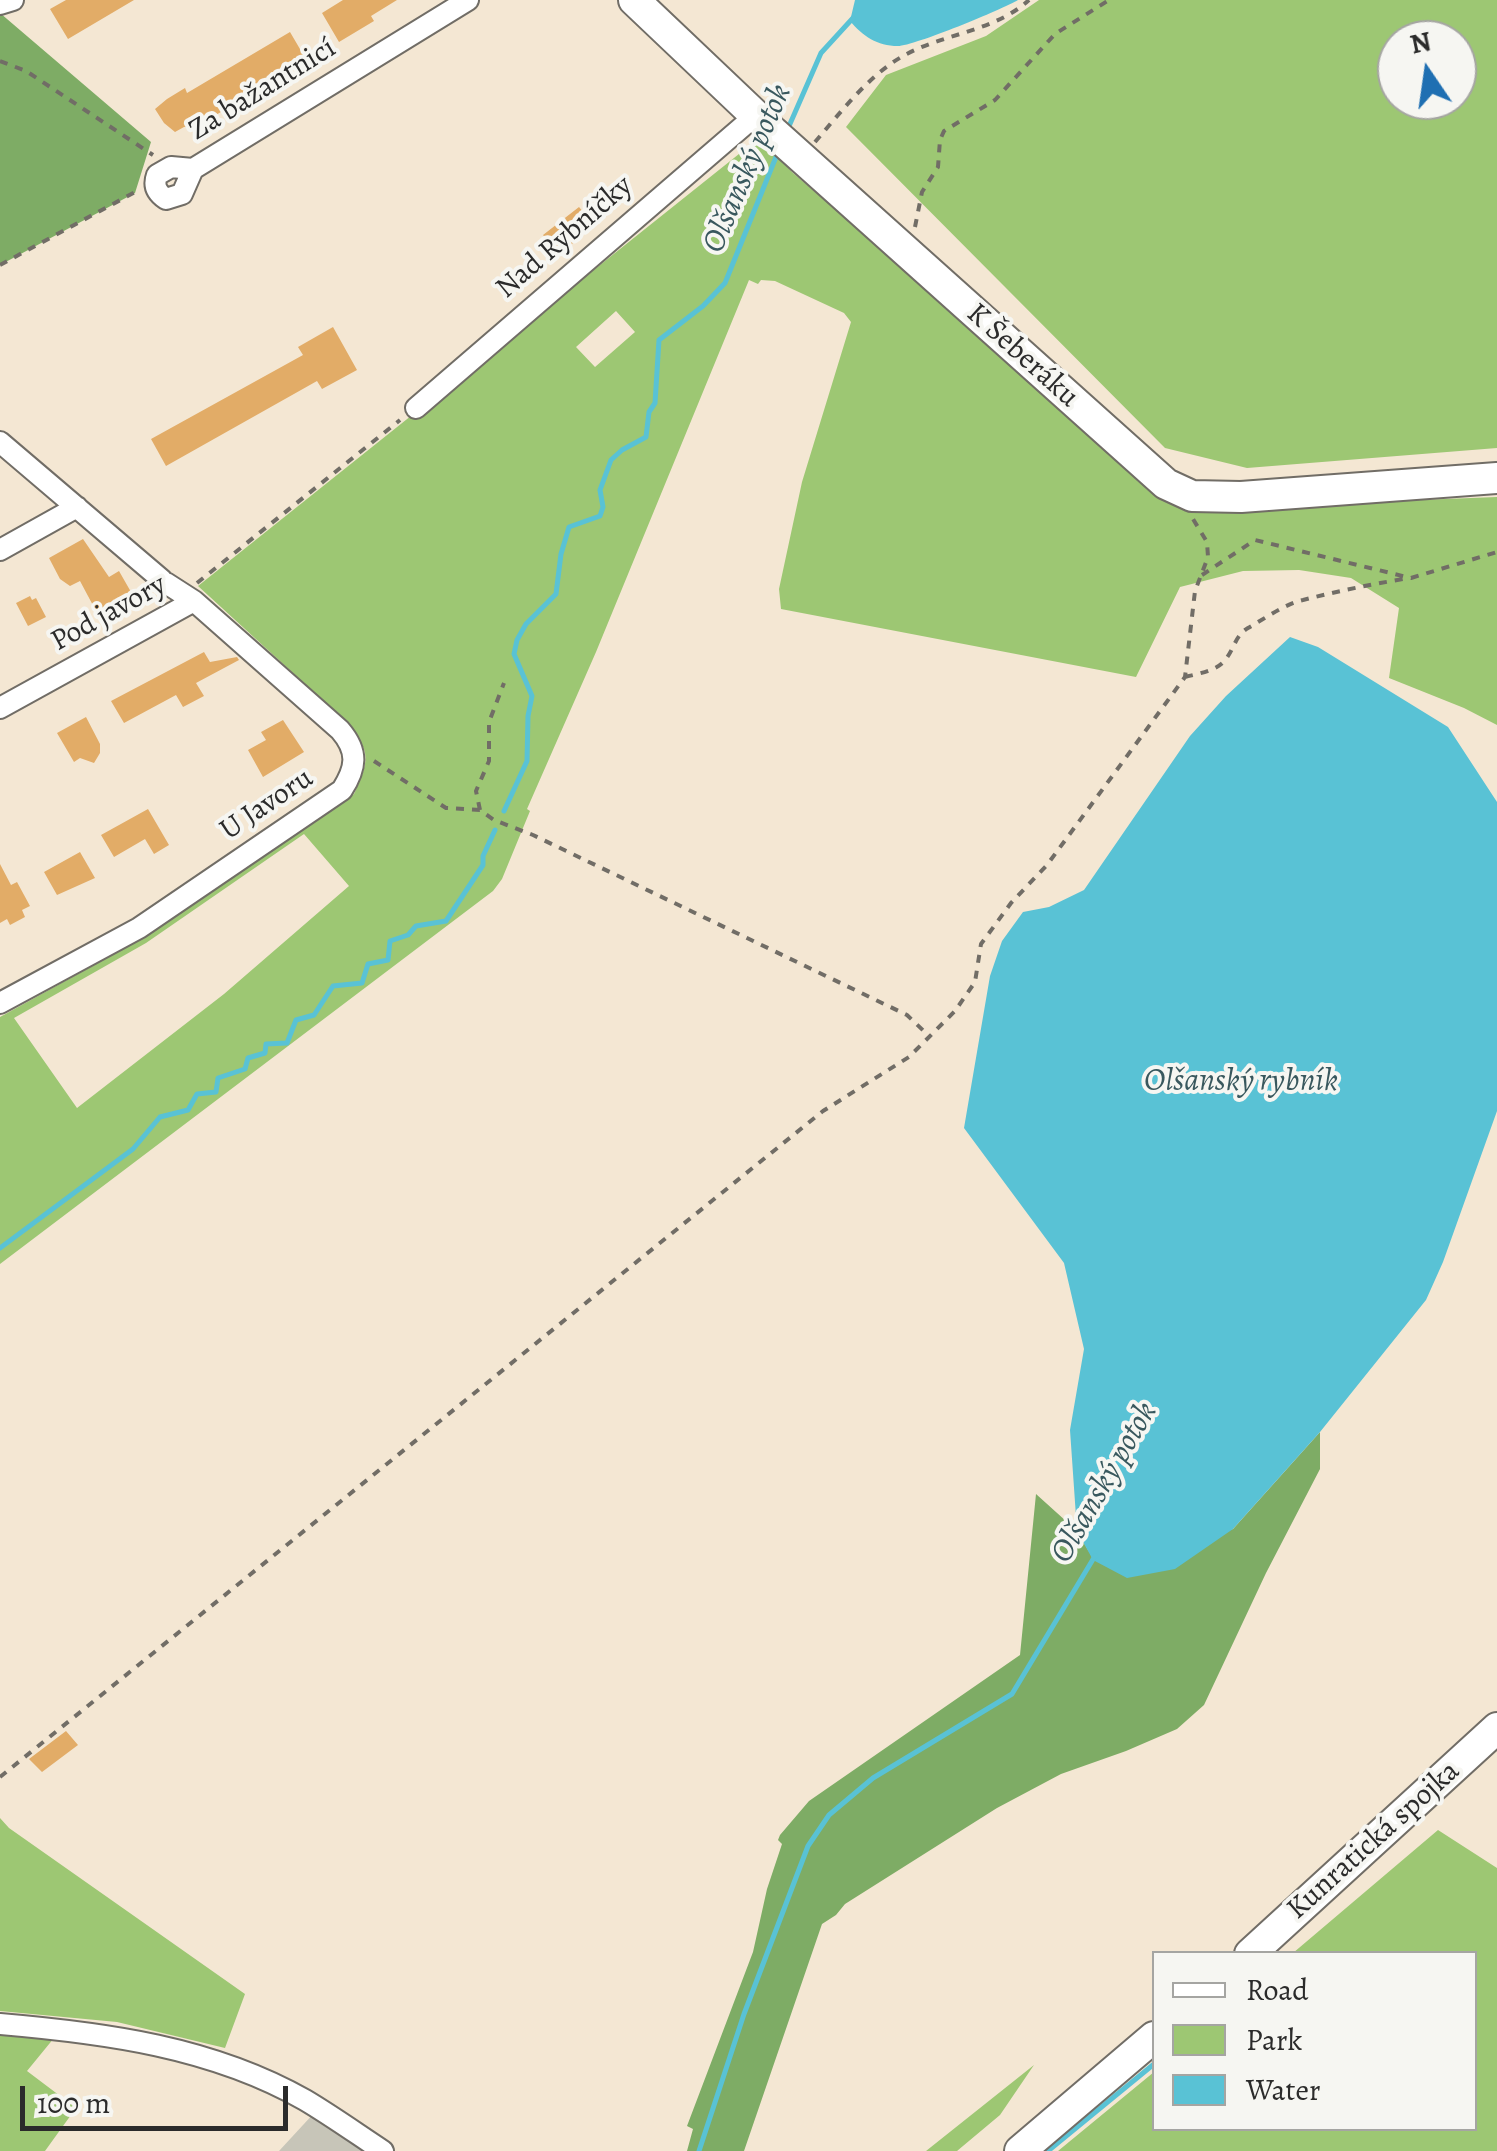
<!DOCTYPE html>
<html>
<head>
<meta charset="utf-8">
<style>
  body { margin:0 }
  #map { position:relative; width:1497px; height:2151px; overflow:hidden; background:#f4e7d3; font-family:Alegreya,serif }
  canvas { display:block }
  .legend { position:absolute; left:1152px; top:1951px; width:325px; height:180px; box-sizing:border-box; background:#f6f6f2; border:2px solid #a5a5a2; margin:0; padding:12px 18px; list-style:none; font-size:30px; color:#2b2b2b }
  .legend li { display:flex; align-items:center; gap:20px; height:50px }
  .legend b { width:50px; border:2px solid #a5a5a2 }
  .north { position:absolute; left:1377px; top:20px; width:100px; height:100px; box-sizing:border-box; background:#f6f6f2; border:2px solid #a5a5a2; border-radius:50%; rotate:347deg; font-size:28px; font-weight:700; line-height:40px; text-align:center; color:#2b2b2b }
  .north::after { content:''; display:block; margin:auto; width:35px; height:45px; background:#1f6fb2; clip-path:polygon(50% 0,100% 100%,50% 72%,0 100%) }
  .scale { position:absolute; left:20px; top:2086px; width:268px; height:45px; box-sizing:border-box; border:5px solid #2b2b2b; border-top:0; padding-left:12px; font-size:30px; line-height:35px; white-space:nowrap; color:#2b2b2b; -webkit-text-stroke:8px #f6f6f2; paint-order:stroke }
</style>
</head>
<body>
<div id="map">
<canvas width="1497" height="2151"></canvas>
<ul class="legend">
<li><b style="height:12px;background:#fff"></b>Road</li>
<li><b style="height:28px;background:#9dc773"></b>Park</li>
<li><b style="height:28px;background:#59c2d5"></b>Water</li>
</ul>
<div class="north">N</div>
<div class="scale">100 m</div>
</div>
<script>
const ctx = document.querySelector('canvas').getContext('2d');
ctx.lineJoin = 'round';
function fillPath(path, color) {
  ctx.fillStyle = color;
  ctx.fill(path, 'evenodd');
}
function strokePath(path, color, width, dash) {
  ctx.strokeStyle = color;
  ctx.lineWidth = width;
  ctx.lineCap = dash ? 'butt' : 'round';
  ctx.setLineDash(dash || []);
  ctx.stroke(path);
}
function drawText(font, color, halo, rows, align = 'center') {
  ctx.font = font + ' Alegreya,serif';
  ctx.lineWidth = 8;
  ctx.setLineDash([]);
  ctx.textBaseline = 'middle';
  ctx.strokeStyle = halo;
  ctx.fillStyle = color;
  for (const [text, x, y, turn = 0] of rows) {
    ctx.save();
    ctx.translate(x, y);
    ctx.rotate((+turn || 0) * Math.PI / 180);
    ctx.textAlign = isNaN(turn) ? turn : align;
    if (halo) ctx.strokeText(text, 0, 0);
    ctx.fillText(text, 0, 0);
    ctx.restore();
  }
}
const industrial = new Path2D(`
  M315 2112 366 2151H279Z`);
const green = new Path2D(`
  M1039 0H1497V448L1247 468 1165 448 846 127 886 75 986 36ZM1397 40H1457V100H1397Z
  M759 138 793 173 1185 509 1497 497V725L1464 708 1389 678 1399 608 1351 578 1299 570 1243 571 1180 587 1136 677 781 609 779 589 802 482 851 322 844 313 775 281 761 280 758 284 749 280 596 652 527 809 530 811 502 879 493 891 0 1264V1017L147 936 354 794C372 756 370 749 341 717L198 586ZM616 311 635 332 595 367 576 347ZM304 834 349 886 224 994 77 1108 14 1018 146 943Z
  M0 1818 9 1828 245 1994 225 2048 117 2022 0 2011Z
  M1438 1830 1497 1868V2151H1058L1154 2072V2128H1474V1954L1293 1953Z
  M0 2034 54 2038 27 2071 76 2108 45 2151H0Z
  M1034 2065 1000 2115 957 2151H926Z`);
const forest = new Path2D(`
  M0 13 151 142 135 193 0 265Z
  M1320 1432V1469L1266 1573 1204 1705 1177 1729 1126 1751 1061 1774 997 1808 845 1904 836 1915 822 1924 744 2151H687L693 2129 687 2126 753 1952 767 1889 782 1844 778 1840 780 1835 809 1801 1020 1655 1036 1494 1077 1531 1094 1560 1233 1529Z`);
const water = new Path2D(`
  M855 0H1018C1003 9 914 46 898 46 877 46 863 36 850 21Z
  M1290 637 1318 647 1448 727 1497 802V1111L1443 1262 1426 1300 1320 1432 1233 1529 1175 1569 1127 1578 1093 1560 1077 1531 1070 1430 1084 1349 1064 1263 964 1128 990 976 1002 941 1023 912 1049 907 1084 890 1190 736 1226 696Z`);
const stream = new Path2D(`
  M786 133 821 53 853 18
  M504 811 527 761 528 716 532 696 514 654 517 640 526 624 556 594 561 554 569 527 600 516 603 507 600 490 611 460 622 450 646 437 649 412 655 403 659 340 703 306 725 283 778 152
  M0 1248 133 1149 160 1117 188 1110 197 1094 216 1092 218 1078 245 1069 248 1058 265 1053 266 1044 287 1043 296 1020 314 1015 333 986 362 983 368 964 388 960 390 941 408 935 416 926 446 921 483 865V856L495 830
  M699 2151 744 2014 808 1846 829 1815 873 1778 1012 1694 1095 1556
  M1048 2151 1154 2064`);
const building = new Path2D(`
  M66 0H134L68 39 50 9Z
  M343 0H397L371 16 374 21 339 42 322 13Z
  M290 32 307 61 199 125 184 127 175 132 164 123 155 109 167 99 185 88 187 93Z
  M579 207 594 225 559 255 543 235Z
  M333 327 357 370 322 389 317 381 166 466 151 439 303 355 298 347Z
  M83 539 109 577 119 571 131 592 96 611 80 581 70 586 60 579 49 558Z
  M30 596 32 600 36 598 46 617 28 626 16 603Z
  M204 652 210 662 237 657 239 660 196 683 204 696 183 707 176 695 124 723 111 701Z
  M86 717 100 744V753L94 763 80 758 74 762 57 733Z
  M283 720 304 752 263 777 248 750 266 740 261 732Z
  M148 809 169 845 154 854 145 839 114 857 101 835Z
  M80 852 95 878 57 895 44 872Z
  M0 864 11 885 17 882 30 906 22 910 25 917 10 925 7 919 0 923Z
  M66 1731 78 1745 42 1772 29 1759Z`);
const path = new Path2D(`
  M0 61 26 71 153 155
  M815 142C841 112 868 76 903 56 944 33 994 32 1029 0
  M915 227 922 192 938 167 940 140 944 131 995 100 1055 34 1109 0
  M0 265 137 191
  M1202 575 1255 540 1411 578 1497 552
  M197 583 400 420
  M1185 677C1200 673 1217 671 1226 659 1235 647 1235 636 1248 628 1264 619 1285 604 1303 600 1338 591 1373 584 1409 578
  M374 761 446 808 480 810 494 820 533 835 907 1015 929 1036
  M480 810 476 791 489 761V722L504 683
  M0 1777 823 1111 909 1057 955 1011 975 982 981 944 1011 903 1047 865 1185 677 1195 591 1208 557 1207 542 1193 519`);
const street = new Path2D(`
  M0 4 13 0
  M193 169 182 194 166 199C157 193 153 186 157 175L171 167 193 169 468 0
  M416 408 756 115
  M0 442 162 580
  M0 550 77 507
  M0 708 194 601
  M0 1003 139 928 342 790C356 768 359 752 340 730L194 601 166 583
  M0 2024C105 2033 212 2047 305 2100 332 2116 357 2134 383 2151`);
const secondary = new Path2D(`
  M634 0 773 132 1166 484 1192 496 1241 497 1497 478
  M1250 1954 1497 1728
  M1020 2151 1154 2037`);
const streetNames = [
  ["Za bažantnicí",263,90,-32],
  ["Nad Rybníčky",565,238,-41],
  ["K Šeberáku",1022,356,42],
  ["Pod javory",109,614,-29],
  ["U Javoru",267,805,-34],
  ["Kunratická spojka",1374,1841,-42]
];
const waterNames = [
  ["Olšanský potok",748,169,-67],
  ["Olšanský rybník",1241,1082],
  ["Olšanský potok",1105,1483,-60]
];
fillPath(industrial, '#c7c5b8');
fillPath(green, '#9dc773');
fillPath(forest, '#7eac65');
fillPath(water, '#59c2d5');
strokePath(stream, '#59c2d5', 5);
fillPath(building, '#e2ac67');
strokePath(street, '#716d66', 24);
strokePath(secondary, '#716d66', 34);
strokePath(path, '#716d66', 4, [8, 8]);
strokePath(street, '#fff', 20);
strokePath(secondary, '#fff', 30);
drawText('30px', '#2b2b2b', '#f6f6f2', streetNames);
drawText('italic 32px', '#39585e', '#f6f6f2', waterNames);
</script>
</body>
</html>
